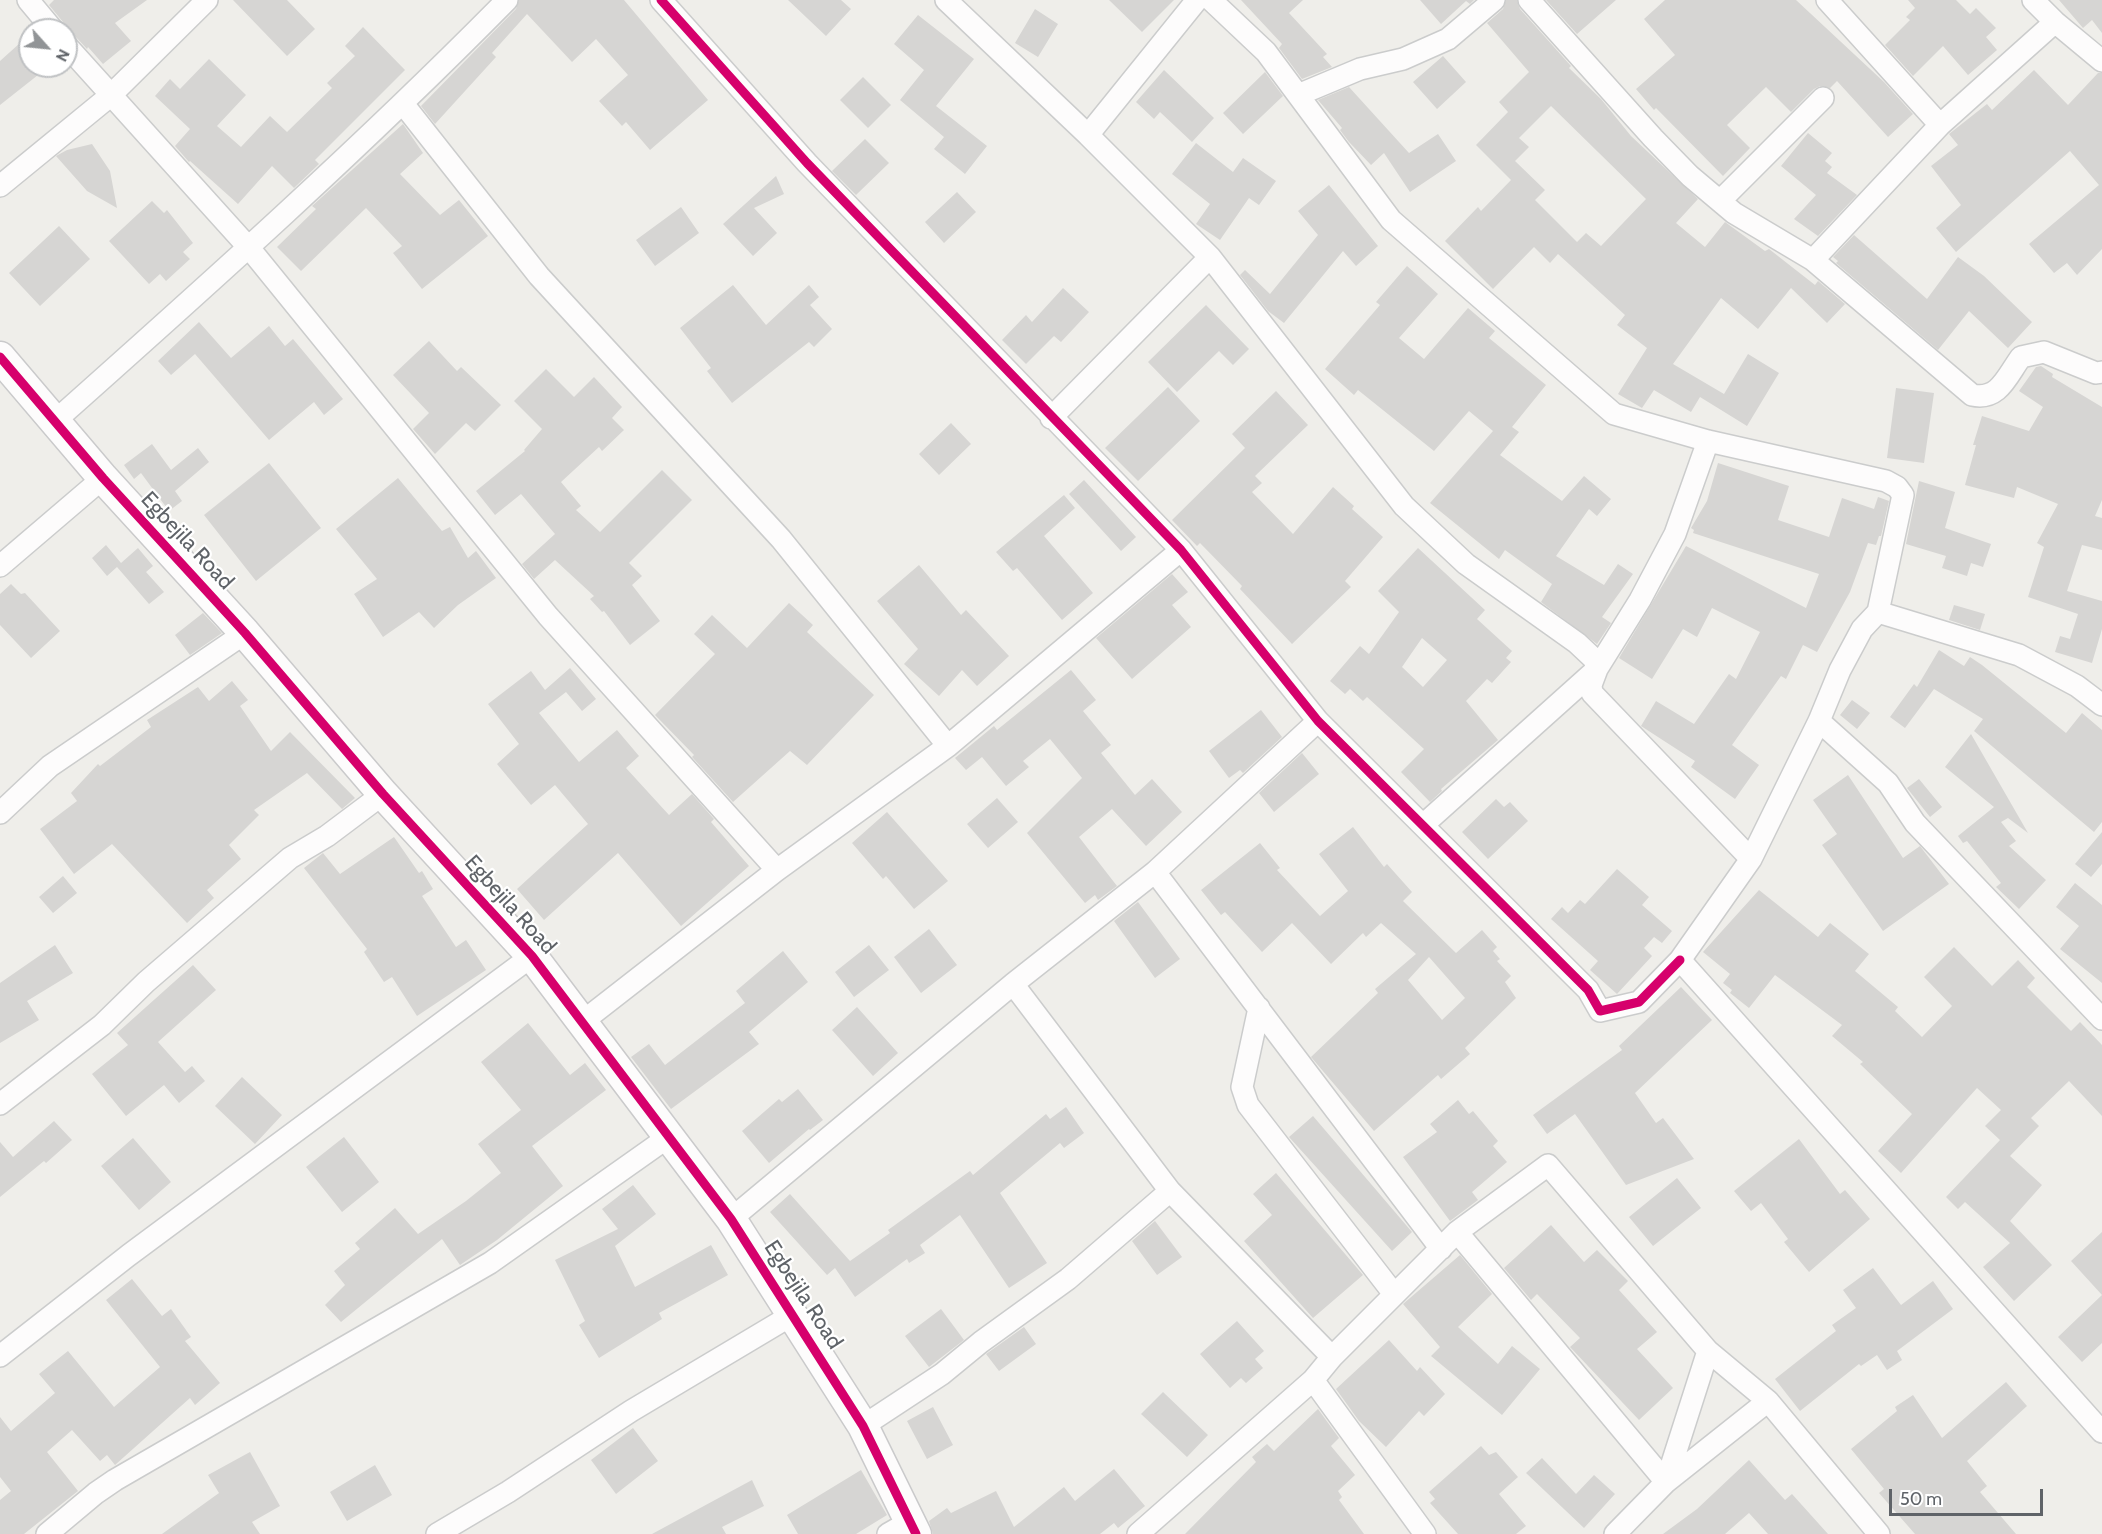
<!DOCTYPE html>
<html>
<head>
<meta charset="utf-8">
<style>
  body { margin:0 }
  #map { position:relative; width:2102px; height:1534px; overflow:hidden; background:#efeeea; font-family:Cabin,sans-serif }
  canvas { display:block }
  .north { position:absolute; left:18px; top:18px; width:60px; height:60px; box-sizing:border-box; background:#fff; border:2px solid #bfc1c3; border-radius:50%; rotate:117deg; font-size:16px; font-weight:700; line-height:24px; text-align:center; color:#5f6368 }
  .north::after { content:''; display:block; margin:auto; width:21px; height:27px; background:#919496; clip-path:polygon(50% 0,100% 100%,50% 72%,0 100%) }
  .scale { position:absolute; left:1889px; top:1489px; width:154px; height:27px; box-sizing:border-box; border:3px solid #5f6368; border-top:0; padding-left:8px; font-size:18px; line-height:21px; white-space:nowrap; color:#5f6368; -webkit-text-stroke:4px #fff; paint-order:stroke }
</style>
</head>
<body>
<div id="map">
<canvas width="2102" height="1534"></canvas>
<div class="north">N</div>
<div class="scale">50 m</div>
</div>
<script>
const ctx = document.querySelector('canvas').getContext('2d');
ctx.lineJoin = 'round';
function fillPath(path, color) {
  ctx.fillStyle = color;
  ctx.fill(path, 'evenodd');
}
function strokePath(path, color, width, dash) {
  ctx.strokeStyle = color;
  ctx.lineWidth = width;
  ctx.lineCap = dash ? 'butt' : 'round';
  ctx.setLineDash(dash || []);
  ctx.stroke(path);
}
function drawText(font, color, halo, rows, align = 'center') {
  ctx.font = font + ' Cabin,sans-serif';
  ctx.lineWidth = 4.5;
  ctx.setLineDash([]);
  ctx.textBaseline = 'middle';
  ctx.strokeStyle = halo;
  ctx.fillStyle = color;
  for (const [text, x, y, turn = 0] of rows) {
    ctx.save();
    ctx.translate(x, y);
    ctx.rotate((+turn || 0) * Math.PI / 180);
    ctx.textAlign = isNaN(turn) ? turn : align;
    if (halo) ctx.strokeText(text, 0, 0);
    ctx.fillText(text, 0, 0);
    ctx.restore();
  }
}
const building = new Path2D(`
  M54 0H147L115 23 131 41 103 64 88 47 87 49 75 36 66 33 63 22 49 5Z
  M233 0H287L315 29 287 56Z
  M519 0H624L708 100 650 150 626 122 622 126 599 101 628 75 596 39 572 62 527 14 492 53 496 57 435 124 421 106 516 9Z
  M788 0H841L851 9 826 36Z
  M1109 0H1174L1142 32Z
  M1241 0H1303L1289 13 1327 54 1323 57 1332 67 1302 79 1279 48 1282 44Z
  M1420 0H1474L1470 4 1466 1 1441 24Z
  M1506 0H1517L1520 9 1571 66 1569 68 1601 99 1631 136 1698 199 1676 223 1705 247 1725 222 1765 251 1769 249 1815 285 1818 281 1845 304 1827 323 1791 288 1758 329 1721 298 1673 364 1724 394 1748 354 1779 373 1747 426 1700 397 1691 412 1654 390 1642 408 1618 394 1647 348 1617 325 1625 315 1558 254 1550 263 1534 247 1493 289 1445 241 1478 207 1481 211 1511 180 1476 145 1508 112 1499 102 1529 72 1487 23 1503 9ZM1551 106 1646 199 1601 246 1586 233 1577 242 1535 200 1545 190 1515 161 1529 147 1519 138Z
  M1546 0H1616L1577 34Z
  M1665 0H1796L1884 82 1913 114 1888 137 1837 81 1830 88 1820 86 1814 89 1791 112 1766 87 1727 125 1750 148 1723 176 1656 108 1654 110 1636 89 1675 55 1644 19Z
  M1908 0H1956L1970 14 1976 8 1996 28 1986 37 1997 50 1968 75 1943 46 1913 76 1885 45 1910 20 1906 17 1915 8Z
  M2059 0H2102V33L2092 20 2083 28Z
  M1035 9 1058 24 1038 57 1015 43Z
  M918 15 974 59 936 106 987 146 965 174 934 149 944 137 900 100 924 70 894 44Z
  M363 27 405 70 315 160 319 164 294 188 272 166 238 204 190 161 189 162 175 146 190 129 155 96 170 79 180 89 209 59 246 95 217 126 241 147 270 116 287 132 332 88 327 83 355 56 345 46Z
  M30 34V67L38 75 0 105V61Z
  M1443 56 1466 82 1437 109 1413 82Z
  M1164 70 1214 118 1192 142 1160 112 1154 119 1136 102Z
  M2034 70 2068 105 2098 73H2102V249L2077 275 2067 263 2054 273 2029 244 2099 185 2070 151 1956 252 1936 228 1961 205 1931 166 1958 145 1949 134 1987 104 1992 110Z
  M1265 72 1283 96 1243 134 1223 113Z
  M863 77 891 105 868 128 840 100Z
  M1349 87 1409 153 1438 134 1456 161 1410 192 1384 153 1371 165 1349 142 1340 130 1342 128 1318 100Z
  M403 124 423 153 400 174 440 215 459 200 488 236 422 289 393 253 402 246 366 208 301 271 277 247 316 209 312 206Z
  M1808 133 1832 153 1825 161 1832 167 1827 173 1857 195 1818 236 1794 219 1816 195 1781 166Z
  M865 139 889 163 856 195 832 171Z
  M1196 143 1233 172 1243 158 1276 181 1259 205 1249 198 1220 240 1196 224 1210 204 1172 174Z
  M92 144 110 171 117 208 87 191 56 156 67 150Z
  M776 176 784 194 754 208 777 233 753 256 723 224Z
  M1329 185 1378 246 1356 266 1343 251 1284 323 1268 311 1240 275 1245 270 1270 294 1318 235 1298 211Z
  M957 192 976 212 944 243 925 222Z
  M152 201 164 213 167 210 193 243 183 252 190 259 166 281 160 274 149 284 109 241Z
  M681 207 699 233 655 266 636 240Z
  M59 226 90 259 40 306 9 273Z
  M1854 235 1927 299 1958 257 1984 276 2032 322 2008 348 1969 311 1938 350 1836 263 1838 261 1833 257Z
  M1407 266 1438 294 1399 338 1424 359 1468 308 1495 331 1489 338 1546 385 1512 427 1519 432 1500 455 1562 501 1584 476 1611 499 1597 516 1589 509 1556 556 1604 585 1618 564 1633 574 1602 617 1611 623 1597 644 1541 602 1552 584 1505 550 1499 559 1430 503 1493 431 1469 411 1434 451 1358 390 1354 395 1325 369 1380 305 1376 302Z
  M733 285 766 325 809 285 819 297 810 305 832 329 814 347 809 342 732 403 707 371 711 368 680 328Z
  M1063 288 1089 312 1061 342 1054 336 1026 364 1002 340 1026 315 1032 322Z
  M1206 305 1249 349 1233 365 1219 351 1177 392 1148 362Z
  M199 322 231 358 269 326 285 346 293 339 343 399 324 415 314 402 269 440 195 354 171 375 158 361Z
  M429 341 457 371 461 367 501 405 475 431 466 423 435 454 413 429 429 413 393 375Z
  M2041 366 2053 374 2052 377 2102 407V500L2095 516 2102 518V550L2082 545 2067 591 2102 601V629L2092 663 2055 652 2060 636 2070 639 2078 614 2028 597 2044 547 2037 543 2058 504 2017 487 2014 498 1965 485 1976 445H1973L1982 416 2029 431 2043 407 2019 391 2036 367Z
  M546 369 574 397 594 377 622 407 612 418 624 430 602 451 599 447 561 482 581 506 576 510 600 532 662 470 692 500 629 563 642 576 632 585 660 621 630 645 604 611 602 612 590 599 594 596 555 560 534 579 522 564 555 534 521 494 495 515 476 491 525 451 524 450 542 429 514 401Z
  M1168 387 1200 421 1138 481 1105 448Z
  M1896 388 1934 393 1924 463 1887 458Z
  M1276 391 1308 425 1255 476 1262 483 1252 492 1293 534 1333 487 1354 506 1352 509 1383 537 1345 581 1351 587 1292 644 1240 589 1242 586 1200 543 1197 546 1172 520 1245 448 1232 434Z
  M951 423 971 444 939 475 919 454Z
  M152 444 171 470 198 448 209 462 175 491 182 501 169 511 141 473 134 479 124 465Z
  M269 463 321 528 256 581 204 515Z
  M1718 463 1789 486 1778 520 1829 537 1842 498 1874 509 1878 497 1889 501 1881 536H1879L1876 545 1868 543 1850 592 1817 652 1803 645 1786 679 1781 676 1732 745 1759 765 1735 799 1691 767 1695 761 1641 726 1656 701 1694 724 1729 674 1736 679 1760 632 1712 608 1697 637 1683 629 1652 679 1619 658 1686 546 1806 608 1819 574 1693 533 1694 530 1691 528 1707 501Z
  M398 478 442 531 450 527 468 558 476 551 496 578 458 605 434 628 419 612 383 637 354 594 377 579 336 529Z
  M1084 480 1136 537 1121 551 1069 494Z
  M1919 481 1955 492 1945 528 1991 544 1983 567 1971 563 1967 576 1942 568 1946 556 1906 544Z
  M1064 495 1075 508 1044 536 1093 593 1062 620 1017 568 1013 571 996 552Z
  M106 545 121 563 138 548 153 566 146 572 164 592 149 604 117 567 107 576 92 558Z
  M1418 548 1485 610 1477 619 1512 651 1506 658 1511 662 1492 683 1487 679 1466 701 1498 740 1441 789 1442 791 1430 802 1401 772 1424 749 1367 697 1363 701 1350 689 1345 694 1330 681 1360 646 1369 654 1399 612 1378 591ZM1422 638 1447 660 1423 687 1402 667Z
  M919 565 961 615 966 610 1009 656 977 686 962 670 939 696 904 664 918 649 877 601Z
  M1172 574 1188 592 1172 605 1191 627 1132 679 1096 638Z
  M11 584 21 594 25 593 60 631 31 658 0 625V594Z
  M789 603 813 625 807 632 874 695 807 765 790 751 733 802 692 757 694 755 655 715 715 654 694 634 712 615 747 648Z
  M1954 605 1985 614 1980 630 1949 620Z
  M203 613 222 633 190 655 175 635Z
  M1939 650 1964 666 1970 657 1982 665 2066 733 2082 713 2102 730V822L2094 832 1974 731 1983 719 1934 689 1905 728 1890 717 1914 684 1917 687Z
  M570 668 596 699 582 711 566 692 539 713 579 762 617 730 639 756 626 768 669 815 692 794 714 819 711 822 749 866 681 926 618 853 544 920 517 889 588 824 555 785 531 805 497 764 519 744 488 704 531 671 545 690Z
  M1071 670 1096 700 1083 711 1111 745 1101 753 1135 795 1152 779 1182 812 1146 846 1112 809 1079 837 1117 886 1098 900 1095 895 1085 903 1027 833 1082 778 1050 739 1023 761 1029 767 1006 786 982 757 966 770 955 758 994 726 997 730Z
  M232 681 248 700 240 706 271 751 290 732 355 798 342 809 307 773 254 810 259 815 229 845 241 859 207 890 214 898 187 923 112 844 74 874 40 829 77 801 71 793 98 764 100 766 151 727 147 720 198 687 209 701Z
  M1852 700 1870 713 1857 729 1840 715Z
  M1261 710 1282 737 1243 773 1240 770 1229 778 1209 751Z
  M1971 734 2028 833 2008 818 2001 822 2016 841 2009 846 2046 880 2019 909 1996 887 2001 883 1967 841 1963 843 1958 836 1994 807 1945 767Z
  M1302 753 1319 774 1274 812 1259 793Z
  M1848 775 1903 858 1920 846 1949 884 1883 931 1822 845 1837 834 1813 800Z
  M1919 779 1942 807 1930 817 1907 788Z
  M997 798 1018 822 988 848 967 824Z
  M1496 799 1504 807 1510 802 1528 821 1488 859 1462 832Z
  M887 812 948 881 914 909 886 876 883 879 852 843Z
  M1353 827 1384 867 1387 864 1412 892 1403 901 1456 953 1482 930 1497 947 1493 951 1500 959 1497 961 1511 976 1505 982 1516 998 1465 1048 1470 1054 1441 1079 1438 1075 1374 1131 1311 1057 1378 993 1375 989 1416 954 1381 923 1366 937 1363 933 1331 964 1292 923 1262 952 1225 912 1221 915 1201 890 1260 843 1280 868 1277 870 1320 916 1348 891 1319 854ZM1429 957 1465 998 1442 1020 1408 980Z
  M2102 832V864L2091 877 2075 864Z
  M394 837 419 873 422 871 433 889 422 896 456 947 466 940 486 970 417 1016 392 977 384 982 364 952 367 949 304 868 323 853 340 874Z
  M1617 869 1649 897 1642 905 1672 931 1662 943 1654 937 1644 948 1652 956 1617 994 1590 970 1598 961 1551 919 1562 907 1568 913 1580 900 1585 904Z
  M63 876 77 893 53 913 39 897Z
  M2075 883 2102 905V983L2060 949 2079 926 2056 907Z
  M1759 890 1818 937 1830 923 1869 954 1855 971 1898 1007 1895 1011 1922 1037 1952 1006 1924 977 1954 947 1992 986 2018 960 2035 978 2027 987 2071 1031 2080 1022 2102 1045V1116L2069 1081 2031 1118 2039 1126 2010 1156 2042 1185 2010 1221 2052 1265 2014 1301 1983 1267 2010 1243 1965 1202 1958 1209 1946 1197 2000 1140 1985 1126 2001 1110 1977 1088 1901 1173 1878 1151 1912 1114 1860 1064 1863 1062 1832 1036 1842 1025 1775 975 1749 1008 1730 993 1732 990 1723 983 1730 974 1703 952Z
  M1138 902 1180 959 1155 978 1114 921Z
  M929 929 957 965 921 993 894 957Z
  M55 945 73 973 27 1001 39 1020 0 1043V983Z
  M869 945 889 970 854 997 835 972Z
  M783 951 808 982 749 1032 759 1044 671 1109 631 1057 649 1044 665 1065 745 1003 736 991Z
  M193 965 216 990 158 1042 185 1072 192 1066 205 1081 179 1103 164 1085 126 1116 92 1074 128 1045 117 1033Z
  M1681 987 1712 1020 1635 1093 1656 1123 1663 1118 1694 1159 1626 1185 1575 1114 1547 1134 1533 1115 1622 1050 1619 1046Z
  M857 1007 898 1053 873 1076 832 1030Z
  M528 1023 570 1075 585 1063 606 1090 532 1146 563 1186 497 1240 460 1265 442 1239 341 1322 325 1305 345 1285 334 1271 360 1249 355 1243 395 1208 418 1234 466 1201 501 1173 478 1144 521 1110 481 1062Z
  M242 1077 282 1115 255 1144 215 1106Z
  M798 1089 823 1120 810 1130 809 1129 769 1163 742 1131 779 1099 782 1102Z
  M1458 1100 1469 1114 1473 1111 1498 1141 1493 1146 1507 1162 1472 1192 1478 1200 1450 1221 1403 1157 1437 1132 1430 1124Z
  M1066 1107 1084 1133 1064 1148 1060 1143 1000 1193 1047 1263 1009 1288 960 1215 920 1245 925 1253 909 1263 907 1259 855 1297 835 1268 827 1275 770 1212 790 1194 850 1261 890 1233 888 1230 970 1171 973 1175 1046 1114 1050 1119Z
  M1313 1116 1412 1232 1392 1251 1289 1137Z
  M54 1121 72 1140 46 1163 44 1161 0 1197V1142L13 1157Z
  M344 1137 379 1182 342 1212 306 1167Z
  M133 1138 171 1182 139 1210 101 1166Z
  M1799 1139 1840 1194 1845 1190 1870 1219 1809 1272 1784 1242 1788 1239 1761 1203 1751 1211 1734 1191Z
  M1276 1173 1363 1275 1313 1318 1244 1241 1272 1215 1253 1194Z
  M1677 1178 1701 1208 1653 1246 1629 1217Z
  M633 1185 656 1214 615 1246 635 1287 711 1245 728 1275 659 1313 662 1319 599 1358 579 1325 585 1321 555 1260 618 1229 602 1209Z
  M1155 1221 1182 1257 1157 1275 1132 1241Z
  M1551 1225 1584 1262 1597 1250 1628 1281 1619 1290 1657 1332 1637 1349 1673 1388 1639 1420 1570 1347 1580 1338 1537 1294 1531 1300 1504 1268Z
  M2102 1232V1343L2082 1362 2058 1337 2102 1295 2071 1261Z
  M1460 1255 1492 1294 1458 1327 1498 1364 1512 1346 1540 1369 1502 1415 1431 1356 1440 1347 1403 1304Z
  M1873 1268 1901 1305 1933 1281 1953 1309 1897 1351 1902 1360 1887 1370 1877 1355 1861 1366 1859 1364 1800 1411 1775 1379 1836 1331 1832 1325 1856 1308 1843 1290Z
  M132 1279 162 1316 171 1309 191 1337 185 1341 220 1383 195 1405 190 1398 115 1465 107 1455 100 1461 72 1430 47 1452 78 1491 24 1534H0V1500L11 1491 0 1477V1417L11 1431 55 1393 39 1374 68 1351 114 1407 160 1367 106 1300Z
  M941 1309 964 1340 929 1367 905 1336Z
  M1237 1321 1264 1351 1255 1359 1263 1368 1246 1383 1241 1378 1230 1388 1200 1354Z
  M1024 1327 1036 1344 999 1371 986 1354Z
  M1389 1340 1417 1371 1420 1367 1445 1394 1424 1416 1419 1411 1386 1447 1359 1421 1336 1389Z
  M2006 1382 2027 1406 1967 1461 1987 1486 1980 1492 2016 1534H1915L1879 1493 1884 1489 1851 1449 1897 1411 1895 1407 1913 1395 1942 1438Z
  M1163 1392 1208 1435 1187 1457 1141 1414Z
  M933 1407 953 1445 927 1459 907 1421Z
  M1318 1409 1339 1438 1331 1446 1355 1475 1338 1491 1342 1497 1339 1500 1364 1534H1185L1256 1462 1252 1457 1267 1444 1274 1451Z
  M633 1428 658 1461 616 1494 591 1460Z
  M1481 1446 1489 1455 1496 1452 1518 1477 1499 1494 1526 1526 1516 1534H1458L1430 1503 1435 1499 1429 1492Z
  M250 1452 280 1506 252 1522 260 1534H162L219 1493 208 1475Z
  M1542 1458 1576 1494 1594 1475 1615 1494 1584 1528 1526 1473Z
  M1749 1460 1785 1500 1792 1494 1828 1534H1768L1749 1513 1725 1534H1663L1697 1509Z
  M375 1465 392 1495 347 1521 330 1492Z
  M1114 1469 1145 1506 1118 1528 1114 1523 1100 1534H933L929 1521 947 1508 951 1513 996 1491 1014 1527 1064 1487 1075 1501Z
  M861 1470 887 1515 856 1534H798L787 1515Z
  M752 1480 764 1506 722 1527 726 1534H652Z`);
const street = new Path2D(`
  M28 0 53 30
  M661 0 807 163 1181 550 1318 721 1588 990 1600 1011 1639 1002 1680 960
  M946 0 1088 135 1210 257 1404 506 1466 564 1577 643 1594 659 1597 669 1591 685 1592 693 1751 859
  M1211 0 1266 52 1391 220 1614 414 1708 441 1886 481 1897 487 1903 495 1878 612
  M1529 0 1653 138 1690 176 1734 213 1813 260 1972 395C1999 401 2007 376 2021 357L2044 352 2096 373 2102 372
  M1827 0 1940 125
  M2033 0 2055 22 2102 61
  M66 45 250 249 548 616 777 870
  M1298 95 1360 69 1403 59 1448 39 1494 0
  M404 105 539 276 781 539 948 746
  M1088 135 1197 0
  M0 186 110 96 207 0
  M1720 201 1823 98
  M1813 260 1940 125 2055 22
  M1051 418 1210 257
  M55 421C209 284 362 147 507 0
  M0 566 103 478
  M2102 705 2077 686 2019 655 1878 612 1862 629 1840 670 1819 721 1751 859 1680 960 2102 1432
  M1819 721 1888 783 1915 823 2102 1019
  M0 813 50 766 245 633
  M1423 825 1597 669 1640 600 1675 534 1708 441
  M1155 872 1441 1249
  M1013 984 1170 1191 1332 1357
  M1259 1008 1242 1087 1248 1105 1394 1294
  M582 1022 777 870 948 746 1181 550
  M0 1104 102 1025 146 982 290 858 327 836 383 794
  M731 1219 1013 984 1155 872 1318 721
  M1457 1232 1666 1482
  M0 1356 129 1255 532 956
  M1313 1380 1425 1534
  M863 1426 942 1374 981 1342 1068 1279 1170 1191
  M1666 1482 1708 1351
  M47 1534 96 1493 115 1480 490 1263 667 1138
  M437 1534 508 1492 631 1411 792 1315
  M888 1534 909 1522
  M1138 1534 1313 1380 1332 1357 1457 1232 1548 1165 1708 1351 1768 1401 1879 1534
  M1615 1534 1666 1482 1768 1401`);
const secondary = new Path2D(`
  M0 357 103 478 245 633 383 794 532 956 731 1219 863 1426 916 1534`);
const cycleway = new Path2D(`
  M661 0 807 163 1181 550 1318 721 1588 990 1600 1011 1639 1002 1680 960
  M0 357 103 478 245 633 383 794 532 956 731 1219 863 1426 916 1534`);
const streetNames = [
  ["Egbejila Road",187,541,47],
  ["Egbejila Road",510,905,48],
  ["Egbejila Road",803,1295,57]
];
fillPath(building, '#d6d5d3');
strokePath(street, '#cbcccc', 24);
strokePath(secondary, '#cacacb', 33);
strokePath(street, '#fdfcfc', 21);
strokePath(secondary, '#fdfcfc', 30);
strokePath(cycleway, '#d6006c', 9);
drawText('22px', '#5f6368', '#fff', streetNames);
</script>
</body>
</html>
